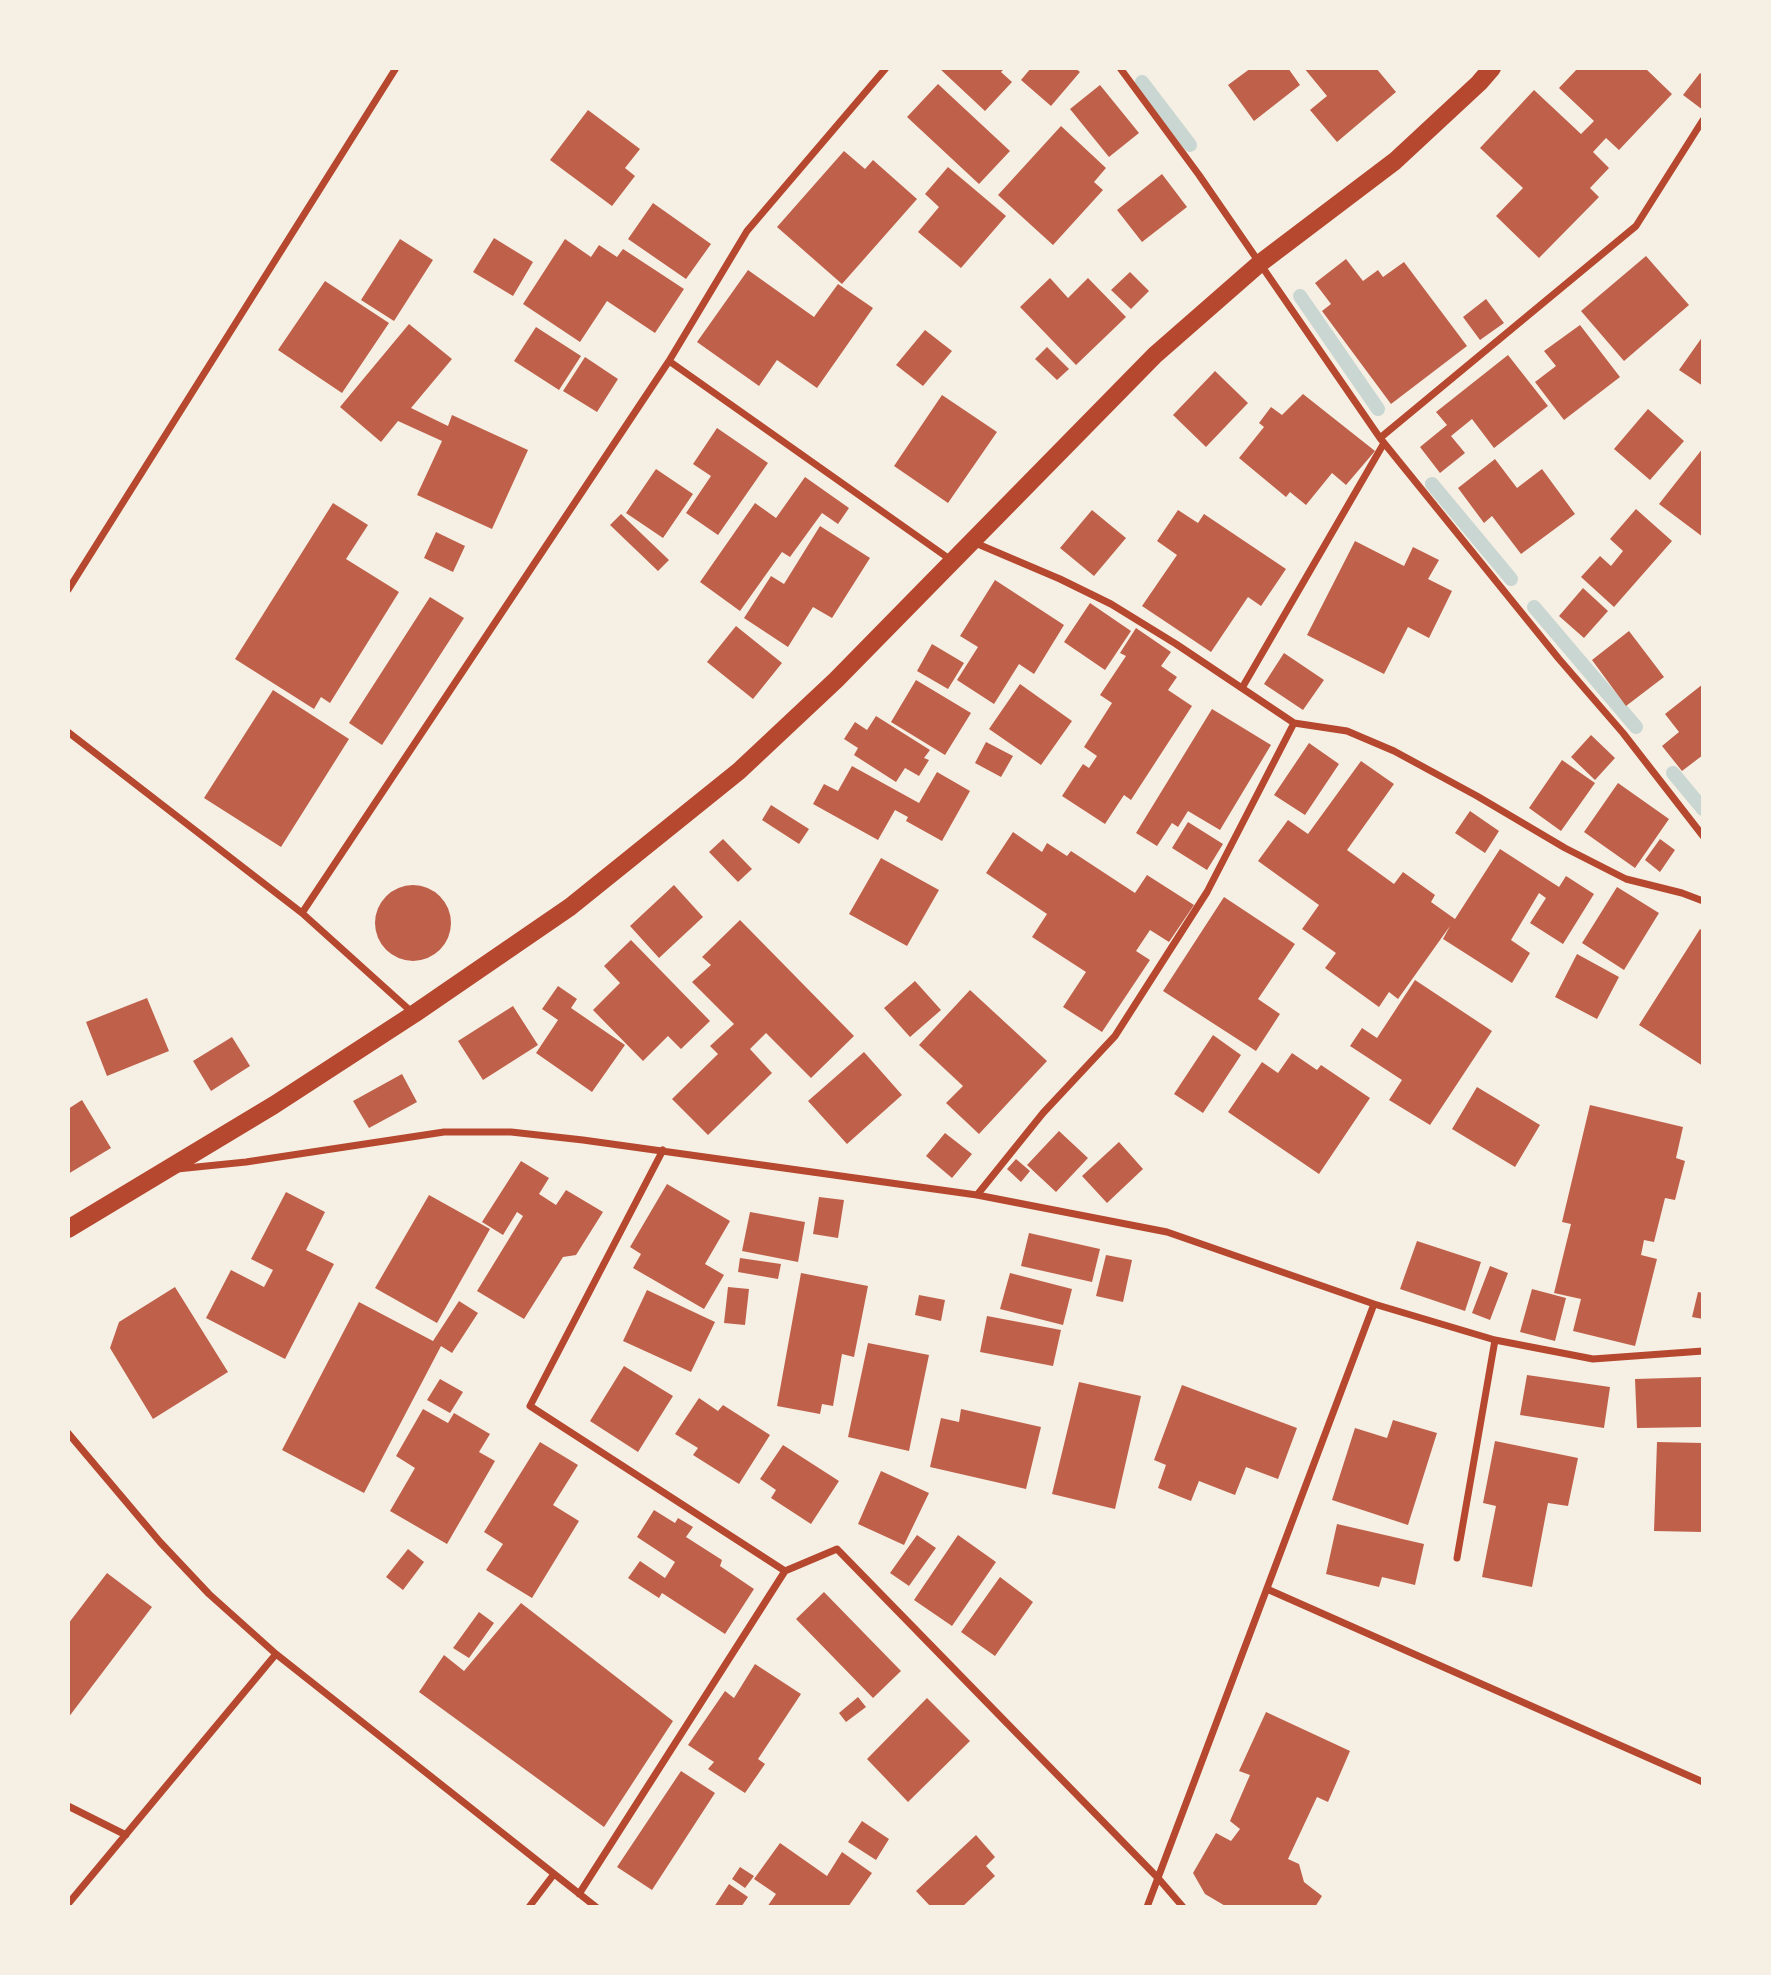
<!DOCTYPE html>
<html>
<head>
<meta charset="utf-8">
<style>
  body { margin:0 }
  #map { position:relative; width:1771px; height:1975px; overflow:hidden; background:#f6efe4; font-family:"PT Sans Narrow",sans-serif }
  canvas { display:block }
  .frame { position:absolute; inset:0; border:70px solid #f6efe4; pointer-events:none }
</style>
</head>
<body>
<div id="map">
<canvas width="1771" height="1975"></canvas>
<div class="frame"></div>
</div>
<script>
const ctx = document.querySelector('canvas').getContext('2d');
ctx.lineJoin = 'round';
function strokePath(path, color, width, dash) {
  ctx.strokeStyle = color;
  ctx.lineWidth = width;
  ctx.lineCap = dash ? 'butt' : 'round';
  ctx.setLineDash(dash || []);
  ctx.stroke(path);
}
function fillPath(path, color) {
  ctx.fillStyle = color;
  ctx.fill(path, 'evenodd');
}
const stream = new Path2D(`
  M1142 82 1190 145
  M1300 296 1378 409
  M1432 484 1511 579
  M1534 607 1636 727
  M1673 773 1703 809`);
const building = new Path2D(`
  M939 68H1005L1001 72 1012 82 985 111Z
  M1031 68H1075L1080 72 1051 106 1021 80Z
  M1251 68H1288L1300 85 1254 121 1228 85Z
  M1304 68H1376L1396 92 1337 142 1310 110 1327 96Z
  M1578 68H1645L1672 94 1619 150 1606 138 1593 152 1609 168 1590 188 1599 197 1539 258 1496 216 1523 188 1480 148 1534 90 1581 134 1594 121 1559 88Z
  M1700 73 1703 75V110L1683 95Z
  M938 84 1010 151 979 184 907 117Z
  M1100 85 1139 133 1109 157 1070 109Z
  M588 110 640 149 625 168 635 176 612 206 550 160Z
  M1061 126 1106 168 1094 182 1103 190 1053 245 998 195Z
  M844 151 865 169 873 160 917 199 842 284 777 227Z
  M948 167 1006 216 961 268 918 232 939 207 925 194Z
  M1162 174 1187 207 1142 242 1117 210Z
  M653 203 711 244 686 279 628 239Z
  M494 238 533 262 513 296 473 272Z
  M400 239 433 260 394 321 361 300Z
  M565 239 591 257 599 245 617 257 623 249 684 289 655 333 607 301 580 342 523 304Z
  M1646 256 1689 305 1624 361 1581 311Z
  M1346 259 1363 281 1378 270 1383 277 1404 262 1467 346 1391 404 1322 311 1331 304 1315 283Z
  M748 270 814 317 838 284 873 308 817 388 777 360 759 386 697 342Z
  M1130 272 1149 291 1131 309 1111 290Z
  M1050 278 1068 298 1088 278 1126 317 1076 365 1020 307Z
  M325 281 389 323 342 393 278 350Z
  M1486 299 1504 323 1480 340 1463 317Z
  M409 324 452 359 411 408 448 426 452 415 528 450 492 529 417 495 442 441 398 421 381 442 340 407Z
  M1580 325 1620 377 1564 420 1535 382 1556 366 1544 351Z
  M536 327 581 356 559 390 514 361Z
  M925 330 952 351 923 386 896 365Z
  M1703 336V386L1679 370Z
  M1047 347 1069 369 1057 380 1035 359Z
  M1508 355 1548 406 1494 448 1472 419 1451 436 1465 453 1440 473 1420 447 1447 425 1436 412Z
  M585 357 618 379 597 412 563 391Z
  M1215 371 1248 403 1206 447 1173 415Z
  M1303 394 1375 451 1346 485 1332 473 1306 505 1290 492 1286 497 1239 458 1264 427 1259 423 1271 407 1282 415Z
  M942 395 997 432 948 503 894 466Z
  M1648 409 1684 441 1650 480 1614 449Z
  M717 428 768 463 718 535 686 513 711 476 693 464Z
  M1703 448V537L1659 504Z
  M1495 459 1517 488 1542 469 1575 514 1521 554 1492 516 1484 523 1458 488Z
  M656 469 693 494 663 538 626 513Z
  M805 477 849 508 838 524 822 513 790 557 782 552 740 611 700 582 755 503 776 518Z
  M333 503 368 525 346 559 399 592 330 703 321 697 314 709 235 659Z
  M1636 509 1672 541 1614 607 1581 577 1600 556 1611 566 1623 551 1610 539Z
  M1092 510 1126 538 1094 576 1060 548Z
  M1178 510 1198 523 1204 514 1286 569 1261 606 1248 597 1211 652 1142 606 1177 555 1157 541Z
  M621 514 669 560 658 571 610 525Z
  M820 526 870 558 832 618 813 607 788 647 744 618 771 576 784 584Z
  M436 532 465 546 453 572 424 558Z
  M1355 541 1404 566 1413 547 1439 560 1428 579 1452 591 1429 638 1408 627 1384 674 1307 635Z
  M995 580 1064 625 1034 674 1019 664 994 704 957 680 978 647 960 636Z
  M1583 588 1608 611 1584 638 1559 616Z
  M430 597 464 618 382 745 349 723Z
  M1090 603 1131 631 1105 670 1064 642Z
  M736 626 782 663 753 699 707 662Z
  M1136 628 1171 652 1161 666 1177 677 1168 690 1192 706 1131 800 1124 795 1105 824 1062 796 1083 764 1089 768 1097 756 1084 747 1112 703 1100 695 1126 656 1120 653Z
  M1629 631 1664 677 1626 706 1592 660Z
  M932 644 964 663 948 689 917 671Z
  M1284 653 1324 680 1303 710 1264 684Z
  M916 680 971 713 945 755 891 722Z
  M1020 684 1072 721 1041 765 989 729Z
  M1703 684V755L1682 771 1662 746 1679 732 1665 714Z
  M273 690 349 739 281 847 204 798Z
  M1212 709 1271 745 1220 830 1188 811 1178 827 1172 823 1157 846 1136 833Z
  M876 716 930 750 924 758 929 760 919 776 905 768 896 782 854 755 858 748 844 739 855 722 867 730Z
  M1591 735 1615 758 1595 780 1571 757Z
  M986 742 1013 756 1001 777 975 763Z
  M1309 743 1339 764 1305 815 1274 795Z
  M1562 760 1595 783 1561 831 1529 808Z
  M1361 761 1394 784 1347 850 1394 884 1403 872 1435 895 1431 902 1455 919 1500 849 1559 887 1566 876 1594 894 1563 944 1530 923 1546 898 1539 893 1511 940 1530 953 1512 983 1443 939 1450 926 1398 999 1389 992 1379 1007 1325 968 1336 953 1302 929 1319 905 1258 861 1288 820 1308 834Z
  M852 766 919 803 937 772 970 791 942 841 906 821 908 817 895 810 878 840 813 804 824 784 838 791Z
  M1618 783 1669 819 1635 868 1584 832Z
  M771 805 809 829 799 844 762 820Z
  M1470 811 1499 831 1485 853 1455 833Z
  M1188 822 1223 844 1207 870 1172 848Z
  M1013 832 1042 852 1047 843 1067 856 1071 851 1135 893 1147 875 1194 905 1169 942 1150 930 1136 951 1150 960 1102 1032 1063 1007 1086 972 1032 937 1047 914 986 873Z
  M723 839 752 869 738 882 709 852Z
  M1660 839 1675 850 1660 872 1645 860Z
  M881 858 939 890 907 946 849 914Z
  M375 923a38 38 0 1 1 76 0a38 38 0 1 1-76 0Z
  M674 885 703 917 659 958 630 926Z
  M1617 887 1659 913 1624 970 1582 943Z
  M1224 897 1295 944 1258 999 1280 1014 1256 1051 1163 991Z
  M740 920 854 1036 811 1078 766 1033 750 1049 772 1073 708 1135 672 1099 718 1054 710 1046 734 1024 692 982 711 965 702 957Z
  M1700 929 1703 931V1066L1639 1025Z
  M631 940 710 1021 681 1049 668 1036 643 1061 593 1010 620 983 604 966Z
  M1577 954 1619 977 1597 1019 1555 997Z
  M1415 980 1492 1031 1430 1125 1389 1100 1402 1080 1350 1046 1362 1028 1377 1038Z
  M915 981 941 1010 910 1037 884 1008Z
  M558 986 577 999 571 1008 625 1045 592 1092 536 1053 558 1020 542 1009Z
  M970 990 1047 1061 979 1134 946 1103 963 1086 919 1045Z
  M147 998 169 1051 107 1076 86 1022Z
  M513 1006 538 1045 483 1080 458 1041Z
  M1213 1035 1241 1055 1203 1113 1174 1094Z
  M232 1037 250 1066 211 1091 193 1061Z
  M864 1052 902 1095 847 1144 808 1101Z
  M1292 1053 1317 1070 1321 1065 1370 1098 1319 1174 1228 1112 1262 1062 1278 1073Z
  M402 1074 417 1102 369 1128 353 1101Z
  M1477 1087 1540 1125 1515 1167 1452 1129Z
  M82 1100 111 1148 68 1174V1109Z
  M1590 1105 1683 1127 1676 1158 1685 1161 1675 1200 1665 1198 1654 1242 1644 1240 1641 1255 1657 1259 1635 1346 1573 1331 1581 1299 1554 1293 1571 1224 1562 1222Z
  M1059 1131 1088 1158 1056 1192 1027 1165Z
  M945 1133 972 1154 952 1178 926 1156Z
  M1119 1142 1143 1169 1107 1203 1082 1176Z
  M1016 1159 1030 1171 1021 1182 1007 1169Z
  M521 1161 549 1178 539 1194 556 1205 566 1190 603 1212 576 1255 563 1257 524 1319 477 1291 523 1216 517 1212 503 1235 482 1222Z
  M667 1184 730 1221 705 1264 724 1275 704 1309 633 1268 641 1254 630 1247Z
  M286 1192 325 1212 306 1250 334 1264 285 1359 206 1318 231 1270 264 1287 273 1270 251 1259Z
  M429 1195 490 1229 437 1323 375 1288Z
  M819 1197 844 1200 838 1238 813 1234Z
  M750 1212 805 1222 798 1262 742 1251Z
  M1029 1233 1100 1249 1092 1282 1021 1266Z
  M1417 1241 1481 1262 1465 1311 1400 1289Z
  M1106 1255 1132 1260 1123 1302 1096 1296Z
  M740 1258 781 1264 778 1279 738 1272Z
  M1490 1266 1508 1273 1490 1320 1472 1313Z
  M801 1273 868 1286 854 1357 842 1354 833 1406 822 1404 820 1414 777 1406Z
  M1010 1273 1072 1289 1063 1325 1000 1309Z
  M175 1287 228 1372 153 1419 110 1348 119 1322Z
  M728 1287 749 1289 745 1325 724 1323Z
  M1532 1289 1566 1298 1555 1341 1520 1332Z
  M647 1290 715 1322 691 1372 623 1341Z
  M1698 1292 1703 1293V1319L1692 1317Z
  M919 1295 945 1300 941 1321 915 1315Z
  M459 1301 478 1313 452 1353 441 1346 364 1493 282 1450 359 1302 433 1341Z
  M987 1316 1061 1330 1053 1366 980 1352Z
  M868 1343 929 1355 909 1451 848 1437Z
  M624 1366 673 1396 638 1452 590 1421Z
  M1527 1375 1610 1387 1604 1428 1520 1415Z
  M1703 1377V1427L1637 1428 1635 1379Z
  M440 1379 463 1392 450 1413 427 1400Z
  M1079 1382 1141 1396 1115 1509 1052 1494Z
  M1182 1385 1297 1428 1278 1479 1246 1467 1235 1495 1199 1481 1191 1501 1158 1488 1166 1465 1154 1460Z
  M699 1398 718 1411 723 1405 770 1435 739 1484 693 1455 698 1448 675 1434Z
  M423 1409 448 1423 454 1413 490 1434 479 1452 495 1461 447 1544 390 1511 415 1468 396 1456Z
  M961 1409 1041 1427 1026 1489 930 1467 941 1418 959 1422Z
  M1393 1420 1437 1433 1408 1525 1332 1500 1355 1428 1387 1438Z
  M1495 1441 1578 1458 1568 1506 1548 1503 1532 1587 1482 1577 1496 1506 1483 1503Z
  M540 1442 578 1465 553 1505 579 1521 532 1598 486 1570 503 1544 484 1532Z
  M1657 1442 1703 1443V1532L1654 1531Z
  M783 1445 839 1481 811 1524 771 1498 776 1490 760 1479Z
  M881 1471 929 1493 904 1545 858 1524Z
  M654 1510 675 1523 678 1518 693 1527 686 1537 722 1560 720 1566 754 1589 725 1634 662 1593 659 1598 628 1578 640 1561 665 1578 675 1562 637 1537Z
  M1337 1524 1424 1544 1415 1585 1382 1577 1379 1587 1326 1574Z
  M917 1535 936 1548 909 1586 890 1573Z
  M958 1535 996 1562 952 1626 914 1600Z
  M408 1549 424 1562 403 1590 386 1577Z
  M107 1573 152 1607 68 1718V1624Z
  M1000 1577 1033 1602 995 1656 961 1632Z
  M824 1592 901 1671 873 1698 796 1619Z
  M521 1603 673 1721 604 1827 419 1692 444 1655 464 1671Z
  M479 1612 494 1623 469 1658 453 1648Z
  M755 1664 801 1694 758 1759 765 1764 745 1793 708 1769 714 1762 688 1745 725 1691 734 1698Z
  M858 1697 866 1707 846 1722 839 1713Z
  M927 1698 970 1741 908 1802 867 1759Z
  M1266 1712 1350 1751 1328 1802 1317 1797 1288 1859 1299 1864 1304 1882 1322 1896 1315 1907H1227L1205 1894 1193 1873 1216 1833 1231 1841 1240 1829 1230 1821 1250 1775 1239 1771Z
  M681 1771 715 1793 652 1890 617 1867Z
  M862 1821 889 1839 876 1860 848 1842Z
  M976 1835 995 1857 986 1866 995 1876 962 1907H931L916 1891Z
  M780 1843 827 1876 842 1852 872 1873 848 1907H767L776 1894 754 1879Z
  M740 1867 754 1876 745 1888 732 1879Z
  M729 1884 748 1897 741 1907H714Z`);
const minor = new Path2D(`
  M1120 68 1199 175 1380 438 1559 659 1623 733 1703 836
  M669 361 951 560
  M1380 438 1636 226 1703 120
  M973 542 1060 579 1111 604 1176 644 1294 723 1347 731 1394 751 1477 796 1565 848 1626 879 1682 893 1703 901
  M68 590 396 68
  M1242 688 1384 443
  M68 732 302 913 414 1014
  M302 913 669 361 747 231 886 68
  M663 1150 530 1406 785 1571
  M177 1169 246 1162 444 1132H511L583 1140 977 1195 1167 1232 1374 1304 1495 1340 1593 1359 1703 1351
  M977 1195 1043 1113 1115 1036 1207 892 1294 723
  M68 1433 160 1542 209 1594 276 1654 596 1907
  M1457 1558 1495 1340
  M1267 1589 1703 1782
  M68 1806 126 1835
  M579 1894 785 1571 837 1549 1158 1878 1183 1907
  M68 1904 276 1654
  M529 1907 554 1874
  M1147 1907 1374 1304`);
const primary = new Path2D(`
  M68 1229 274 1105 414 1014 570 907 739 771 836 680 1155 355 1259 264 1395 161 1479 83 1492 68`);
strokePath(stream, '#c9d6d2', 14);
fillPath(building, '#bf614a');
strokePath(minor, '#b5482f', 7);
strokePath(primary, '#b5482f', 18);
</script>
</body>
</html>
